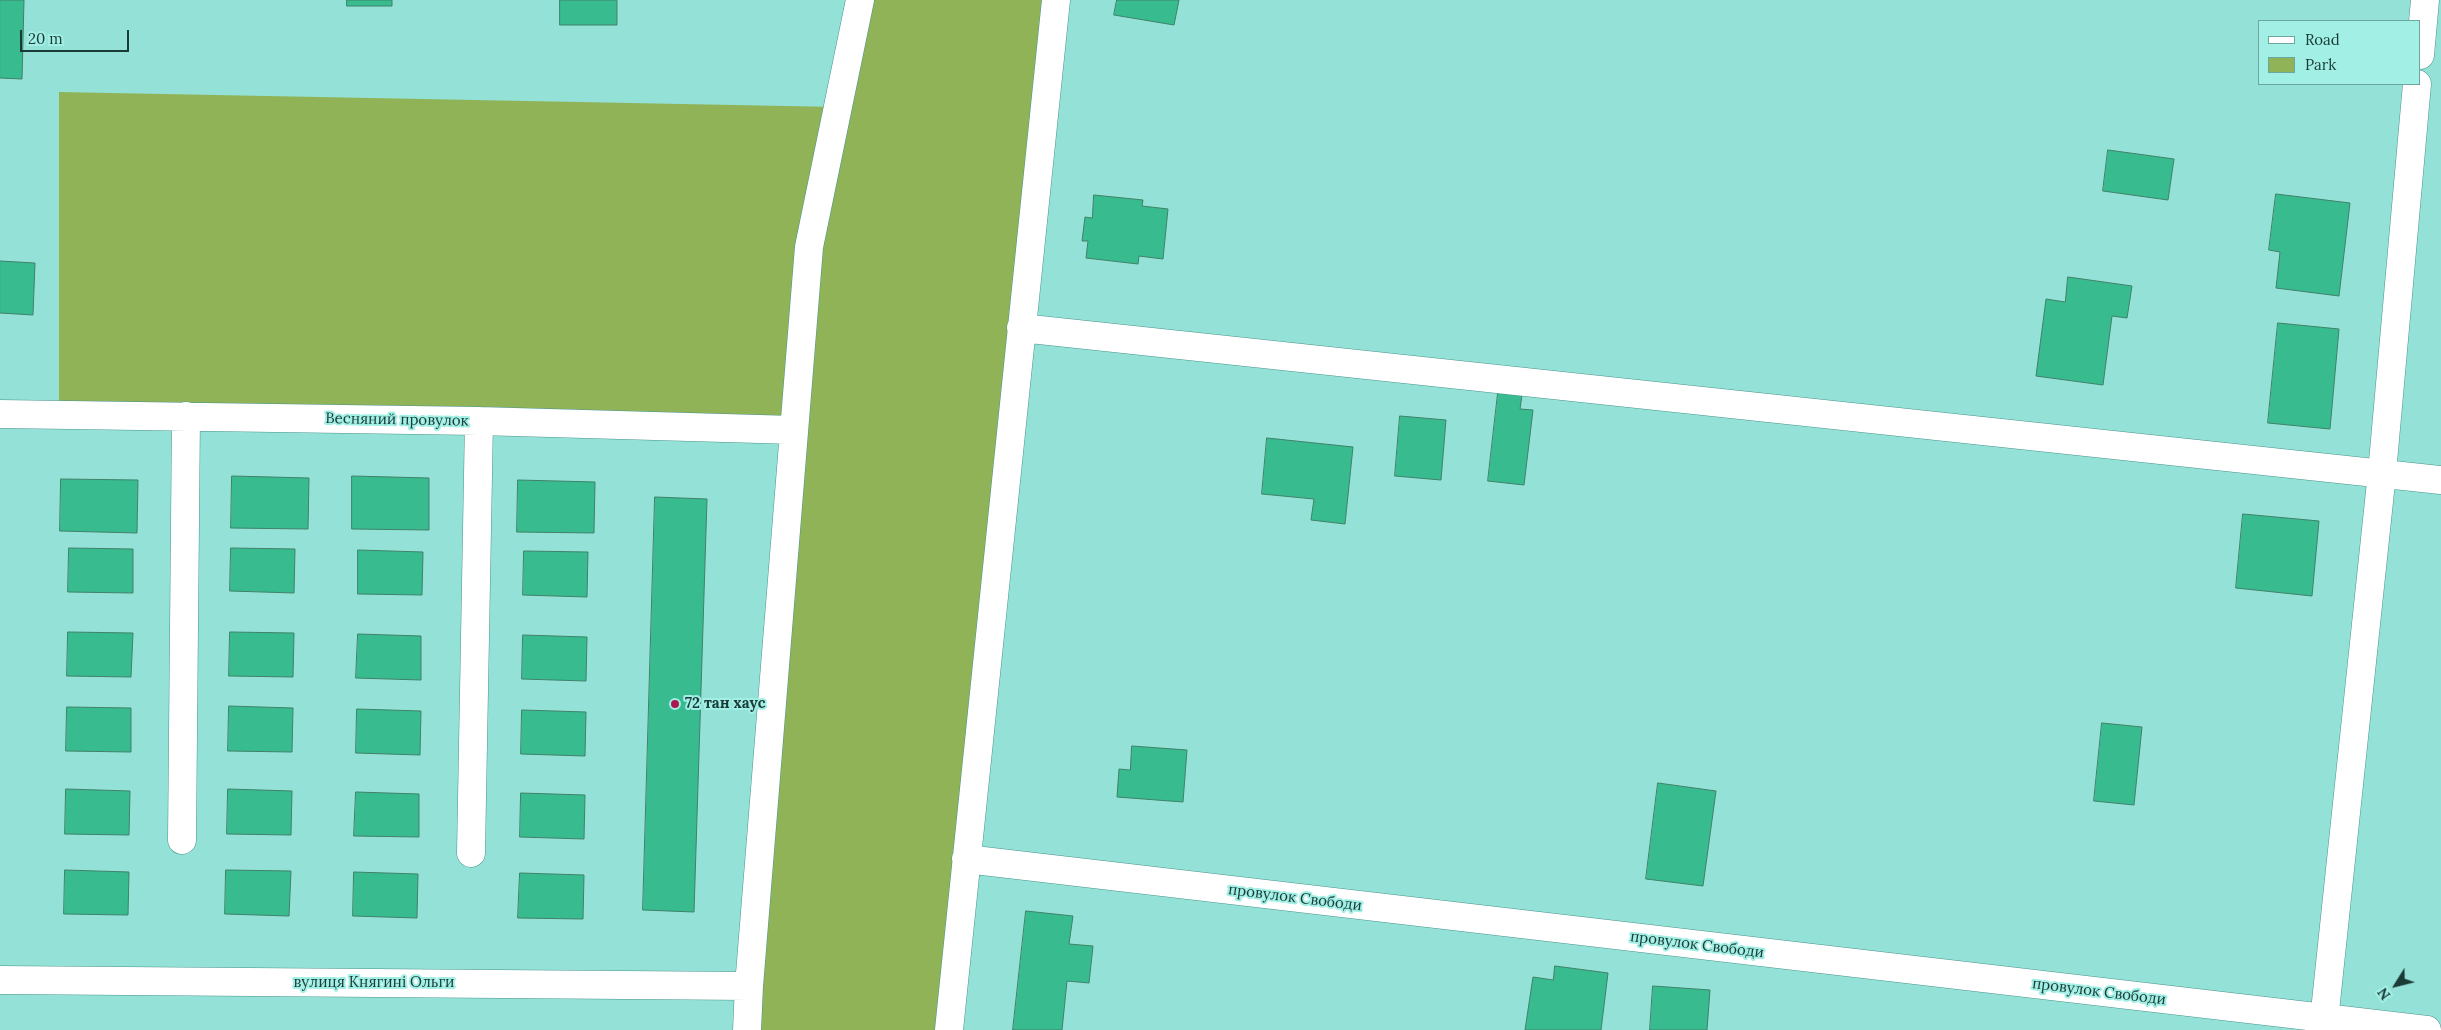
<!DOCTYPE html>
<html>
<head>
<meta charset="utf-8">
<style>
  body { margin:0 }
  #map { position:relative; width:2441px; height:1030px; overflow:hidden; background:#94e1d8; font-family:Lora,serif }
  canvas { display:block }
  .legend { position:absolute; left:2258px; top:20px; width:162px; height:65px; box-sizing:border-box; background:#a1efe5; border:1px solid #6ba79f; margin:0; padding:6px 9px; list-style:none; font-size:15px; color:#1a3a36 }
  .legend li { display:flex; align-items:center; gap:10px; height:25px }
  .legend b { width:25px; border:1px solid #6ba79f }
  .north { position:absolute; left:2371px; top:960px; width:50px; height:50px; -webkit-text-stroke:4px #a1efe5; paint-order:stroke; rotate:234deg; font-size:14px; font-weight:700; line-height:20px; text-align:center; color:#1a3a36 }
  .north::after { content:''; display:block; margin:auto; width:18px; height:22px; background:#1a3a36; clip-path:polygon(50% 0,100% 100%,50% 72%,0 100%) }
  .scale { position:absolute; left:20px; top:30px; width:109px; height:22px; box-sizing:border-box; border:2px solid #1a3a36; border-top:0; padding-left:6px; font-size:15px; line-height:18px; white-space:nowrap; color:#1a3a36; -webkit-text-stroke:4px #a1efe5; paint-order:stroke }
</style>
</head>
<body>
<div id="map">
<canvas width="2441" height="1030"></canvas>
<ul class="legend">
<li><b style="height:6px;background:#fff"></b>Road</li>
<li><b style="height:14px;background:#91b357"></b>Park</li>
</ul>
<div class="north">N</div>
<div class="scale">20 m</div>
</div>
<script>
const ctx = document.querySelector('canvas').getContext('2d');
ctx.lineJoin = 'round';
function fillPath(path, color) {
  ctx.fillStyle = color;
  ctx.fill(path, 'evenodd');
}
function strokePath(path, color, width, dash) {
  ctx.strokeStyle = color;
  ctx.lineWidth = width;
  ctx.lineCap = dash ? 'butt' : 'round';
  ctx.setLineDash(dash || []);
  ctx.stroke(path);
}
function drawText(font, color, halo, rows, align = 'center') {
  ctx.font = font + ' Lora,serif';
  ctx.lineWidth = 4;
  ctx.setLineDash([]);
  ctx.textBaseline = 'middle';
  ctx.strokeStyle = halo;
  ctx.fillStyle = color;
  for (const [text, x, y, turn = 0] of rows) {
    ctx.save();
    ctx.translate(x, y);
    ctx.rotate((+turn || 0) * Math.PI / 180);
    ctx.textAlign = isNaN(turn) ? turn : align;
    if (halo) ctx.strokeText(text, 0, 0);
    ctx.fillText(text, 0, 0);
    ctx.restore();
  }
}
const green = new Path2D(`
  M860 0H1056L949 1030H747L794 430 59 414V92L838 107Z`);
const building = new Path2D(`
  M0 0H24L22 79 0 78Z
  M347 0H392V6H347Z
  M560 0H617V25H560Z
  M1117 0H1179L1174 25 1114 15Z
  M2108 150 2174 159 2168 200 2103 191Z
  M2276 194 2350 203 2339 296 2276 288 2280 252 2269 250Z
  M1094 195 1143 200 1142 206 1168 209 1163 259 1139 256 1138 264 1086 258 1088 241H1082L1085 217 1092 218Z
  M0 261 35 263 33 315 0 313Z
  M2068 277 2132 286 2127 318 2112 316 2103 385 2036 376 2046 299 2065 302Z
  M2278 323 2339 329 2330 429 2268 423Z
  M1498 393 1522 395 1520 409 1533 410 1524 485 1488 481Z
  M1400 416 1446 420 1441 480 1395 476Z
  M1267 438 1353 447 1345 524 1311 520 1314 499 1262 494Z
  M232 476 309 478 308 529 231 528Z
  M352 476 429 478V530L352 529Z
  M61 479 138 480 137 533 60 531Z
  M518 480 595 482 594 533 517 532Z
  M655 497 707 499 694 912 643 910Z
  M2243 514 2319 521 2312 596 2236 588Z
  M69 548 133 549V593L68 592Z
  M231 548 295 549 294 593 230 591Z
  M358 550 423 552 422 595 358 594Z
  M524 551 588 552 587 597 523 595Z
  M68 632 133 633 131 677 67 676Z
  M230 632 294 633 293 677 229 676Z
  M358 634 421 636V680L356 678Z
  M523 635 587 637 586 681 522 679Z
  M229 706 293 708 292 752 228 751Z
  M67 707 131 708V752L66 751Z
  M357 709 421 711 420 755 356 753Z
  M522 710 586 712 585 756 521 754Z
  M2102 723 2142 727 2134 805 2094 801Z
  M1132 746 1187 750 1183 802 1117 797 1119 769 1130 770Z
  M1658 783 1716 791 1703 886 1646 879Z
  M66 789 130 791 129 835 65 834Z
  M228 789 292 791 291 835 227 834Z
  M356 792 419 794V837L354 836Z
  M521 793 585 795 584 839 520 837Z
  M65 870 129 872 128 915 64 914Z
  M226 870 291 871 289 916 225 914Z
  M354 872 418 874 417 918 353 916Z
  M520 873 584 875 583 919 518 918Z
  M1026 911 1073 916 1069 944 1093 946 1089 983 1067 981 1062 1030H1013Z
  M1555 966 1608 973 1601 1030H1525L1533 977 1553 980Z
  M1653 986 1710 990 1707 1030H1650Z`);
const minor = new Path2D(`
  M2420 55 2425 0
  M1021 328 2441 480
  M0 414 479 421 794 430
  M182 840 186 416
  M471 853 479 421
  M966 859 2427 1030
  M0 980 749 986
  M747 1030 749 986 809 247 860 0
  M949 1030 1056 0
  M2323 1030 2382 473 2417 84`);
const markers = [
  [675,704,5,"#ab1950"]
];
const streetNames = [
  ["Весняний провулок",397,420,1],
  ["провулок Свободи",1295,898,7],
  ["провулок Свободи",1697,945,7],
  ["вулиця Княгині Ольги",374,983],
  ["провулок Свободи",2099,992,7]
];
const poiNames = [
  ["72 тан хаус",685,704]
];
fillPath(green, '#91b357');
fillPath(building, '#38bc8f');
strokePath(building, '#408168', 1);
strokePath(minor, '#47948c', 29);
strokePath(minor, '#fff', 28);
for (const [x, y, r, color] of markers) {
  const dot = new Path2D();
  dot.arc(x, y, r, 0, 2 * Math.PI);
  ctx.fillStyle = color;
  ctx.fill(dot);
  strokePath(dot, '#a1efe5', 2);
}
drawText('15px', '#1a3a36', '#a1efe5', streetNames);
drawText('bold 15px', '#1a3a36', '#a1efe5', poiNames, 'left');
</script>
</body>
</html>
